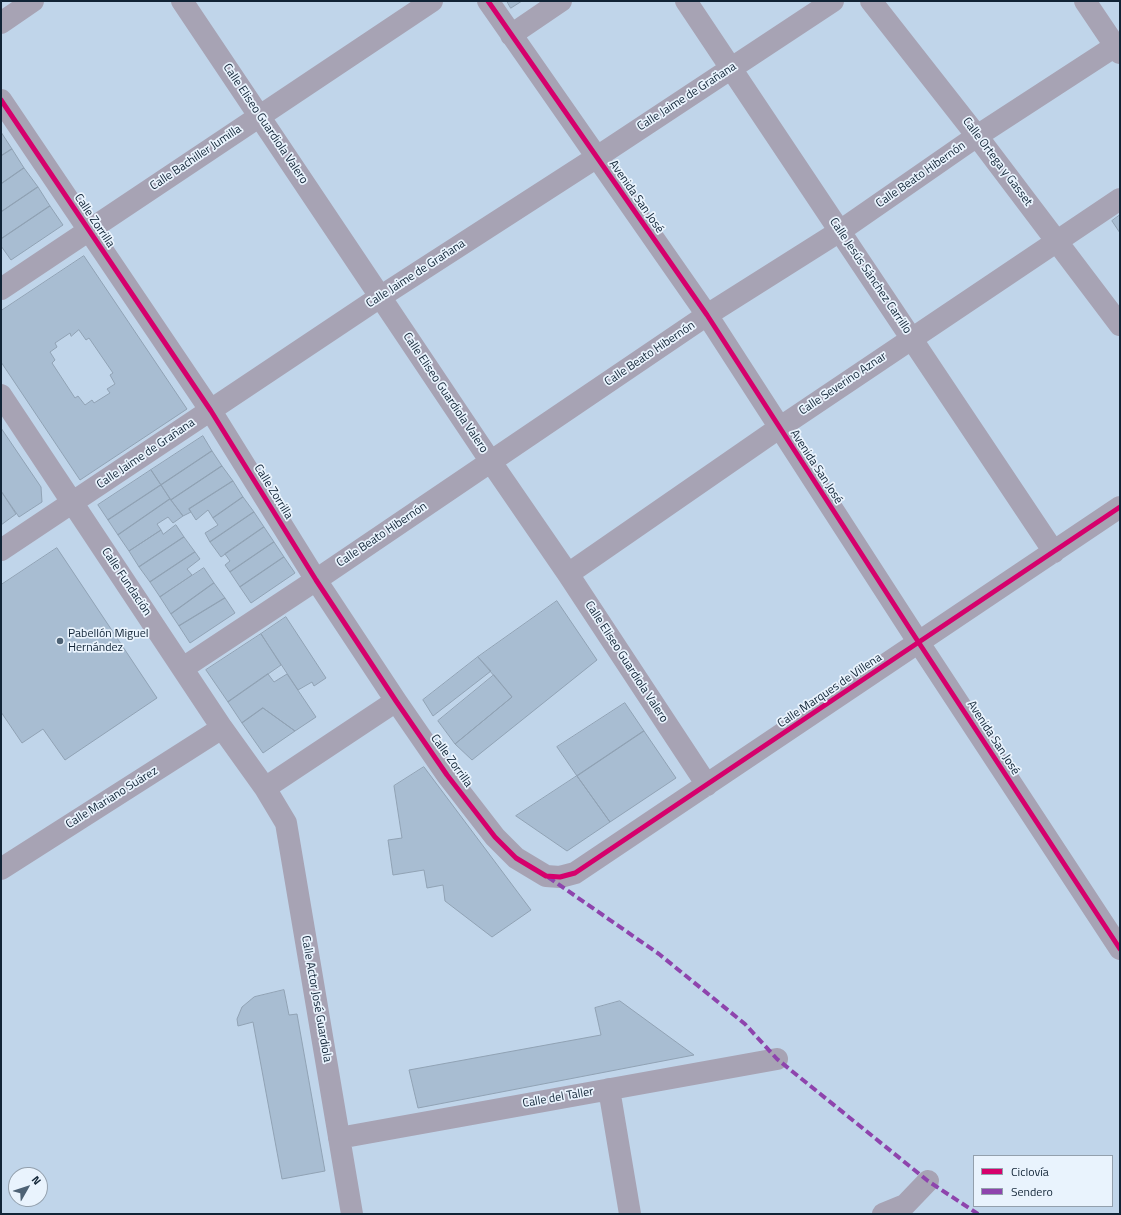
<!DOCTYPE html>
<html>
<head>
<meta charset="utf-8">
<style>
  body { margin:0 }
  #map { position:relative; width:1121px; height:1215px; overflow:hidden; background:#c0d5ea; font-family:"Titillium Web",sans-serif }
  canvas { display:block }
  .frame { position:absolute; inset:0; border:2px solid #112436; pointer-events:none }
  .legend { position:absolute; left:973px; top:1155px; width:140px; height:52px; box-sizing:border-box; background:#e9f3fd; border:1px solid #93a0ad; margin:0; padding:5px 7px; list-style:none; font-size:12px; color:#112436 }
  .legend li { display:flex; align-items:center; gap:8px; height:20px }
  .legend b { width:20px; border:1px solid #93a0ad }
  .north { position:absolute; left:8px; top:1167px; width:40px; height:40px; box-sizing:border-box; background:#e9f3fd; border:1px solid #93a0ad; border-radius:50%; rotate:51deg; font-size:11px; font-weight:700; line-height:16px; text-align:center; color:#112436 }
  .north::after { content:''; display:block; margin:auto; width:14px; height:18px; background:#4e6275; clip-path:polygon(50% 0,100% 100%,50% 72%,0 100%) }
</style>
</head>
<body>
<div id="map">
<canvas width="1121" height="1215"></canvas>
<div class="frame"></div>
<ul class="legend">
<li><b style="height:5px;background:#d6006c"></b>Ciclovía</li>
<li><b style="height:5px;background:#8e44ad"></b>Sendero</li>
</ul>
<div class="north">N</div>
</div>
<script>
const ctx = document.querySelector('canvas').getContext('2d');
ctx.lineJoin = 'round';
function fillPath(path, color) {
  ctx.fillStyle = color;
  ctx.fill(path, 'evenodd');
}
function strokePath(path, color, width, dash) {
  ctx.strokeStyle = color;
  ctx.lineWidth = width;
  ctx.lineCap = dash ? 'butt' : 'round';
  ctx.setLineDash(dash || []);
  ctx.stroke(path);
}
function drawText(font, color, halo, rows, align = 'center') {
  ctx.font = font + ' "Titillium Web",sans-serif';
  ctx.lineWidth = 3.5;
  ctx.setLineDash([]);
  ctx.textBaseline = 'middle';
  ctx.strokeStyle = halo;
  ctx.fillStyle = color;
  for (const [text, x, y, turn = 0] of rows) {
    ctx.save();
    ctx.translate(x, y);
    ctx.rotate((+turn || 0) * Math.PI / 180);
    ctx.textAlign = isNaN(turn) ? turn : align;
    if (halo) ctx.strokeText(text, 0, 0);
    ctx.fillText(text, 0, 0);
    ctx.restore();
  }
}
const building = new Path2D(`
  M507 1H522L511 8Z
  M1 132 12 149 1 156Z
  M12 149 24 168 1 184V156Z
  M24 168 38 187 1 212V184Z
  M38 187 50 206 1 239V212Z
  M50 206 63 225 11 260 1 246V239Z
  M1120 215V233L1112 221Z
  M84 256 187 409 80 480 1 362V311ZM79 330 86 340 89 338 113 373 110 375 115 384 107 389 110 393 94 403 92 400 85 405 78 396 75 398 52 363 55 360 50 352 57 347 55 343 70 333 71 336Z
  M1 428 41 487 42 502 19 517 1 491Z
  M203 436 212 451 161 485 151 470Z
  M212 451 222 466 171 500 161 485Z
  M222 466 233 481 189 509 191 512 183 516 171 500Z
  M151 470 161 485 108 520 98 505Z
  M233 481 243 497 213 518 208 510 196 520 189 509Z
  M161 485 170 499 118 535 108 520Z
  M1 491 16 514 1 525Z
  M243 497 254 512 210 542 205 533 218 525 213 518Z
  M170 499 183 516 173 523 168 517 157 524 161 530 129 551 118 535Z
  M254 512 264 527 221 557 210 542Z
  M176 525 184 537 139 567 129 551 161 530 163 534Z
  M264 527 274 542 230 572 225 565 230 561 225 554Z
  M184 537 195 552 150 582 139 567Z
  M274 542 284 557 240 587 230 572Z
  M57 548 157 698 65 760 43 729 22 743 1 712V585Z
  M195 552 200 559 187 569 192 575 160 597 150 582Z
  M284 557 295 573 251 603 240 587Z
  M204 568 214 583 171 614 160 597Z
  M214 583 225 598 179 626 171 614Z
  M225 598 235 613 190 643 179 626Z
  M557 601 597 660 472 760 455 744 512 697 478 657Z
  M286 617 326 678 314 686 312 682 298 690 261 634Z
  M261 634 281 665 228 702 206 670Z
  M478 657 491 671 433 716 423 700Z
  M268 674 274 682 287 674 316 717 295 731 263 708 242 723 228 702Z
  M494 675 512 697 455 744 438 721Z
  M625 703 644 731 577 776 557 747Z
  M263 708 295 731 263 753 242 723Z
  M644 731 676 778 610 822 577 776Z
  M424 767 531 910 492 937 445 901 443 885 427 888 424 870 393 875 388 840 402 838 394 786Z
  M577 776 610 822 567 851 516 816Z
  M284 990 289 1015 297 1014 325 1171 282 1179 253 1022 238 1026 237 1019 242 1007 254 997Z
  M620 1001 694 1055 418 1108 409 1070 601 1035 595 1008Z`);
const minor = new Path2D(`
  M182 1 491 462 568 574 707 785
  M488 1 707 315 919 643 1120 949
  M686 1 1054 552
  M871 1 977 136 1120 325
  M1085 1 1120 53
  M1 23 33 1
  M511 35 561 1
  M1 100 211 411 316 580 396 701 447 775 495 837 516 858 546 876 560 877 575 873 1120 507
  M1 289 432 1
  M1 395 222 728 265 788 286 823 352 1214
  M1 550 380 297 597 157 833 1
  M568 574 779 428 1120 199
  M183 668 316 580 707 315 840 231 977 136 1120 43
  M265 788 396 701
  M1 869 222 728
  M609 1089 630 1214
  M339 1138 777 1059
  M883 1214 905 1205 928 1181`);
const quiet = new Path2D(`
  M548 877 659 954 745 1024 777 1059 928 1181 978 1214`);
const cycleway = new Path2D(`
  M488 1 707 315 919 643 1120 949
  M1 100 211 411 316 580 396 701 447 775 495 837 516 858 546 876 560 877 575 873 1120 507`);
const markers = [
  [60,641,4,"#4e6275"]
];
const streetNames = [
  ["Calle Jaime de Grañana",687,97,-33],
  ["Calle Eliseo Guardiola Valero",265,124,56],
  ["Calle Bachiller Jumilla",196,158,-34],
  ["Calle Ortega y Gasset",997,162,53],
  ["Calle Beato Hibernón",921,175,-35],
  ["Avenida San José",636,197,55],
  ["Calle Zorrilla",94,221,56],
  ["Calle Jaime de Grañana",416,274,-33],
  ["Calle Jesús Sánchez Carrillo",870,276,56],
  ["Calle Beato Hibernón",650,354,-34],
  ["Calle Severino Aznar",843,384,-34],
  ["Calle Eliseo Guardiola Valero",445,393,56],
  ["Calle Jaime de Grañana",146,454,-34],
  ["Avenida San José",816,467,57],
  ["Calle Zorrilla",273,492,58],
  ["Calle Beato Hibernón",382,535,-34],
  ["Calle Fundación",126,582,56],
  ["Calle Eliseo Guardiola Valero",626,662,57],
  ["Calle Marques de Villena",830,691,-34],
  ["Avenida San José",993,738,57],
  ["Calle Zorrilla",451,761,54],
  ["Calle Mariano Suárez",112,798,-32],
  ["Calle Actor José Guardiola",316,999,80],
  ["Calle del Taller",558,1098,-10]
];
const poiNames = [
  ["Pabellón Miguel",68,634],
  ["Hernández",68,648]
];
fillPath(building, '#a8bdd2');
strokePath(building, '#90a2b4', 1);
strokePath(minor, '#a7a3b4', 22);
strokePath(quiet, '#8e44ad', 4, [8, 4]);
strokePath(cycleway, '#d6006c', 5);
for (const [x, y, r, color] of markers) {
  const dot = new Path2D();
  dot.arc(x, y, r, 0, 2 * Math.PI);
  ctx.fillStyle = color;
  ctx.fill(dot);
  strokePath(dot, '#e9f3fd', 1.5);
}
drawText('12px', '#112436', '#e9f3fd', streetNames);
drawText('12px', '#112436', '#e9f3fd', poiNames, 'left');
</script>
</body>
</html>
